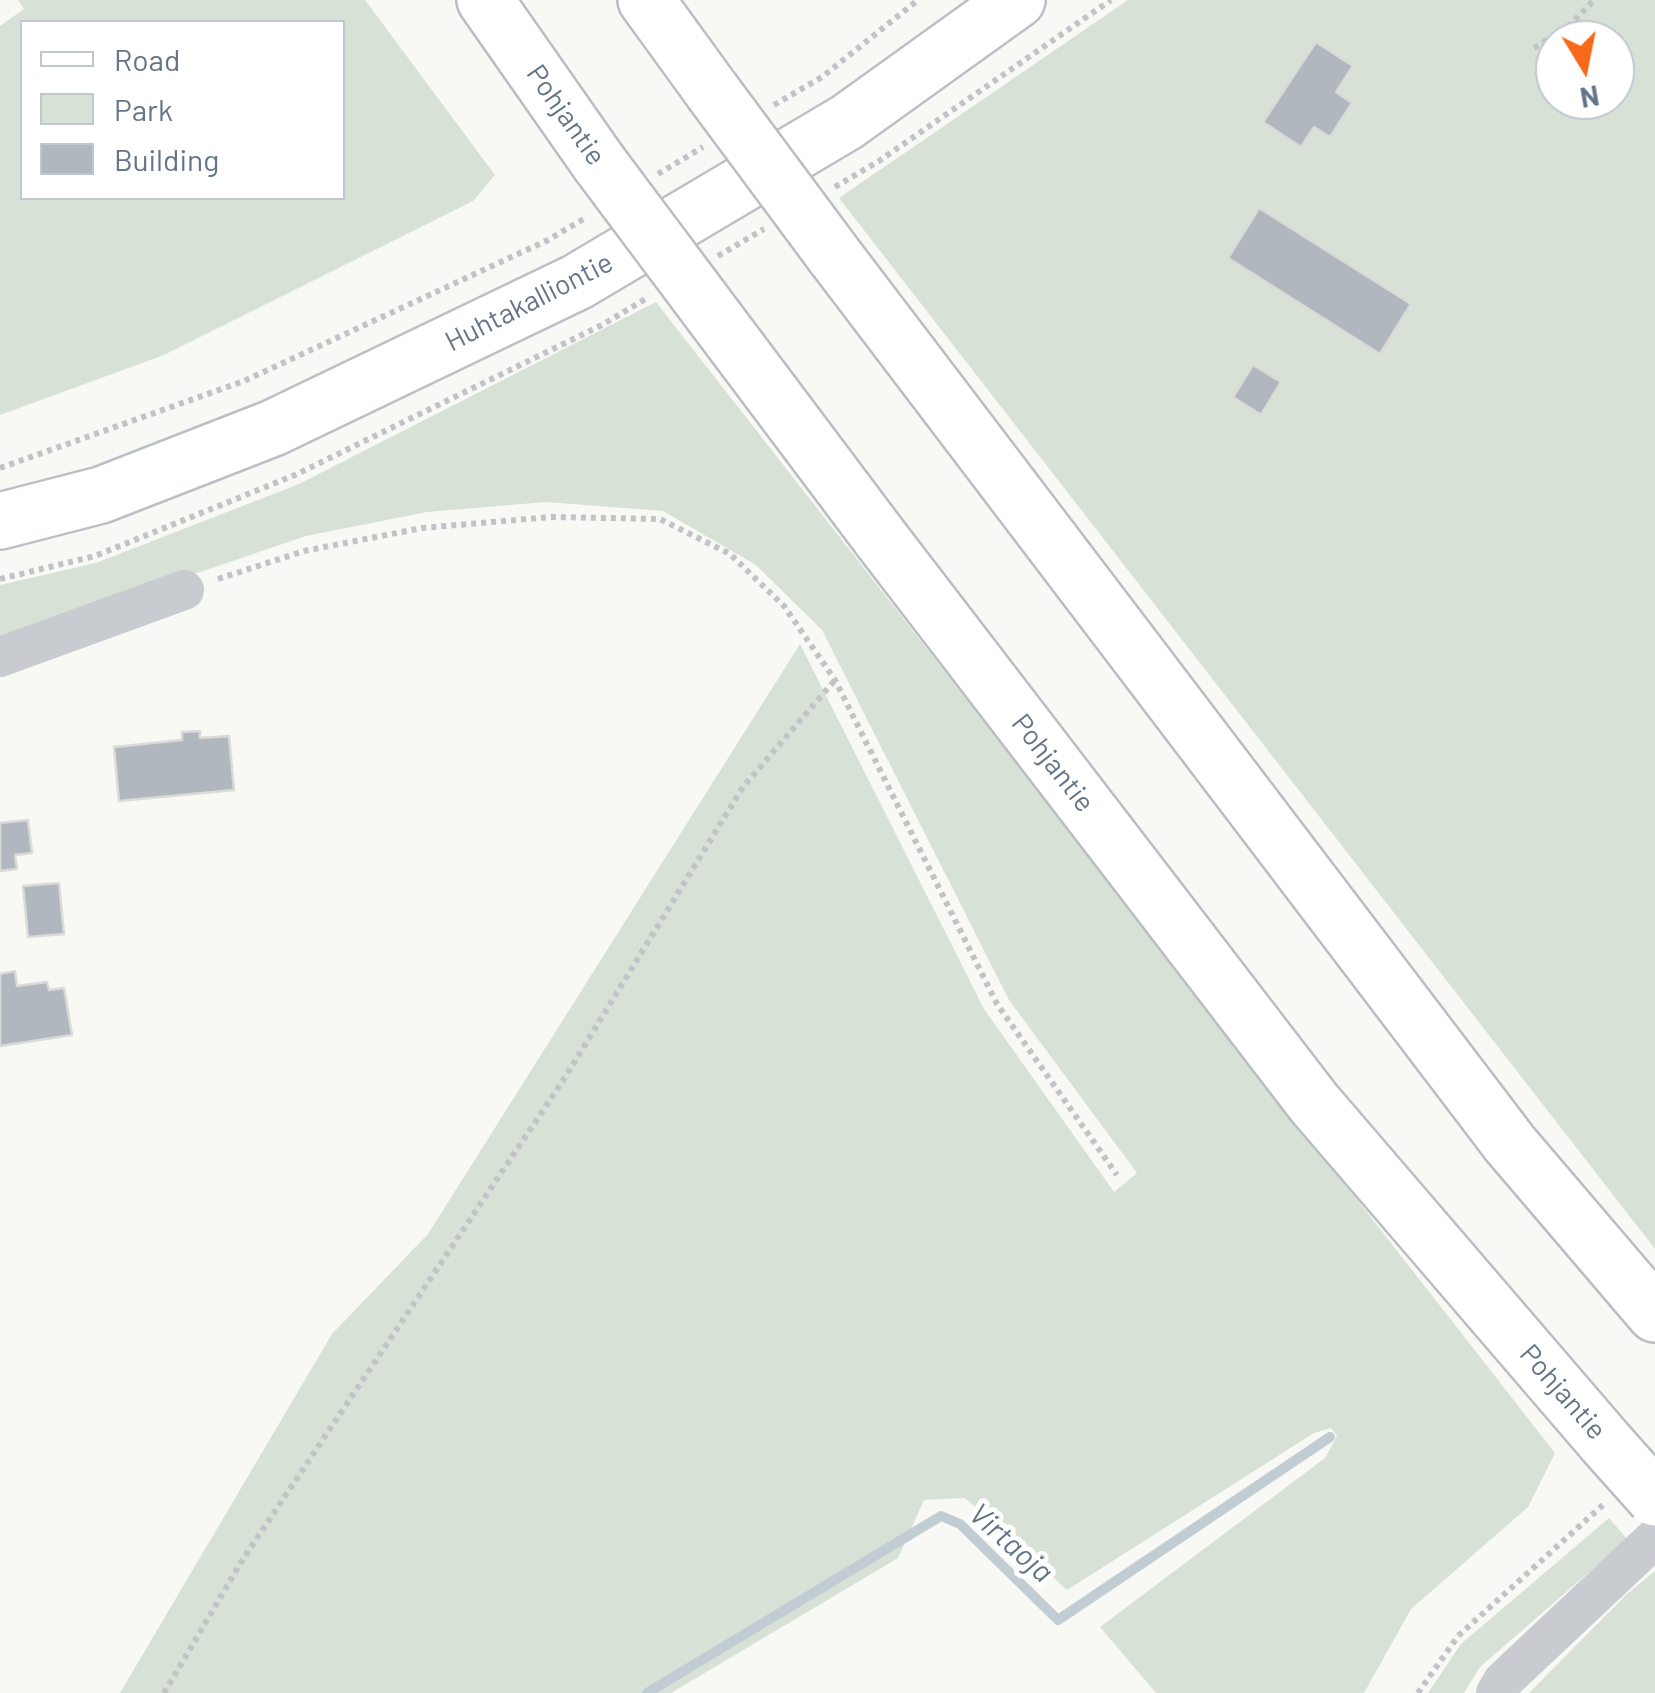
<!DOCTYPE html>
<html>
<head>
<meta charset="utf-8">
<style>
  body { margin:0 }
  #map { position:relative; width:1655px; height:1693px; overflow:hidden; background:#f8f8f5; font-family:Barlow,sans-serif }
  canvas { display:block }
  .legend { position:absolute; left:20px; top:20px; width:325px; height:180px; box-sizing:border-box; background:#fff; border:2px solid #c1c7d0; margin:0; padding:12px 18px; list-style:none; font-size:30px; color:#647489 }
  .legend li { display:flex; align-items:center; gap:20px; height:50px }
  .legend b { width:50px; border:2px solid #c1c7d0 }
  .north { position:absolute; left:1535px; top:20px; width:100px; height:100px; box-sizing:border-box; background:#fff; border:2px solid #c1c7d0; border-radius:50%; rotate:170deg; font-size:28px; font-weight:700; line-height:40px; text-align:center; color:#647489 }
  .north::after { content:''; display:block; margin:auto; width:35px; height:45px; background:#f56918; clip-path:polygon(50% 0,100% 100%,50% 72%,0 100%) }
</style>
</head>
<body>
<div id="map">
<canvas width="1655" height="1693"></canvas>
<ul class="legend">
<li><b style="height:12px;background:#fff"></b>Road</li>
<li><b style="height:28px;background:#d8e1d6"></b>Park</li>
<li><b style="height:28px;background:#b0b7bf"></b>Building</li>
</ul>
<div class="north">N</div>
</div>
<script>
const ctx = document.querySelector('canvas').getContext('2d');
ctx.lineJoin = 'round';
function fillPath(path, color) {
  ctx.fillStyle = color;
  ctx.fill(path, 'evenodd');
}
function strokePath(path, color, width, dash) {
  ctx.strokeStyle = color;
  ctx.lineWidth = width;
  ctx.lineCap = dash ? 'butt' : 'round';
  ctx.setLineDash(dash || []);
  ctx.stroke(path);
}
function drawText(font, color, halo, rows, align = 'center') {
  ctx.font = font + ' Barlow,sans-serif';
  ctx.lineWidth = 10;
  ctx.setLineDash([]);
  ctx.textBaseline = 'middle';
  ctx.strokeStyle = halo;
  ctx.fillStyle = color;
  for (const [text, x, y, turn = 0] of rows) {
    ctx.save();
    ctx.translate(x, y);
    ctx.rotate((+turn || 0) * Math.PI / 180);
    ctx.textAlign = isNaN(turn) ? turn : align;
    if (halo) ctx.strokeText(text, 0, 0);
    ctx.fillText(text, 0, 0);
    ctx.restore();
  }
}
const green = new Path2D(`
  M18 0H365L495 175 473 201 164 355 0 415V26L24 9ZM22 22H342V198H22Z
  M1128 0H1655V1249L839 198ZM1555 40H1615V100H1555Z
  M656 302 1555 1453 1528 1507 1411 1609 1364 1693H1156L1100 1627 1325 1458 1337 1436 1331 1428 1314 1433 1067 1590 965 1498 924 1500 898 1558 671 1693H120L332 1334 428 1234 800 644 984 1009 1114 1192 1137 1173 1009 1000 822 630 756 565 663 511 546 502 427 512 306 536 0 640V585L96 563 299 484Z
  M1609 1518 1627 1539 1480 1667 1464 1693H1428L1461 1644Z
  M1655 1571V1693H1529L1628 1593Z`);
const stream = new Path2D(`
  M647 1693 941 1516 960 1524 1058 1620 1330 1437`);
const building = new Path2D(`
  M1316 42 1353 66 1336 92 1352 103 1330 137 1314 127 1301 147 1263 122Z
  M1259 208 1411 304 1380 354 1228 258Z
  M1253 365 1281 382 1261 415 1233 397Z
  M200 731V738L229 736 234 790 119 801 114 747 182 740V732Z
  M28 820 32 853 15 855 17 869 0 871V823Z
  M59 883 64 934 28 937 23 886Z
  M15 971 17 986 47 982 49 990 64 988 72 1035 0 1046V974Z`);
const path = new Path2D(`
  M1534 48 1568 27 1594 0
  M774 105 822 77 918 0
  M658 174 703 147
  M835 187 879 161 1111 0
  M718 256 764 229
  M0 468 244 381 548 240 587 217
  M0 579 95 556 295 475 602 325 647 298
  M218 579 304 551 422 528 551 517 660 519 730 554 784 606 835 680 997 1004 1117 1175
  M164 1693 243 1559 564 1079 743 787 835 680
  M1418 1693 1458 1636 1604 1504`);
const street = new Path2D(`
  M0 657 184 590
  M1496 1693 1503 1681 1655 1538`);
const secondary = new Path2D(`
  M0 521 101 495 273 428 577 282 847 122 1017 0`);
const highway = new Path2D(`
  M485 0 599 163
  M646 0 712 91
  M833 254 1510 1144 1655 1314
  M718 322 881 539 1314 1103 1606 1443`);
const highwayBridge = new Path2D(`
  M712 91 833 254
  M599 163 718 322
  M1606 1443 1655 1498`);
const streetNames = [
  ["Pohjantie",566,115,55],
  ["Huhtakalliontie",529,302,-27],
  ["Pohjantie",1053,763,52],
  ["Pohjantie",1563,1392,49]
];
const waterNames = [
  ["Virtaoja",1011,1543,42]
];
fillPath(green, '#d8e1d6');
strokePath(stream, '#c2ccd3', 10);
fillPath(building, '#b0b7bf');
strokePath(building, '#dadad7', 2.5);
strokePath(secondary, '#bcc0c6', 60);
strokePath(highway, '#babdc1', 60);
strokePath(path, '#c1c3c6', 6, [5, 5]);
strokePath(street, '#c8cbcf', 40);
strokePath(secondary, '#fff', 55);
strokePath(highway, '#fff', 55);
strokePath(highwayBridge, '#babdc1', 60, []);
strokePath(highwayBridge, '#fff', 55);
drawText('28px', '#647489', '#fff', streetNames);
drawText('italic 30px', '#5f7685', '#fff', waterNames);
</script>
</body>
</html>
